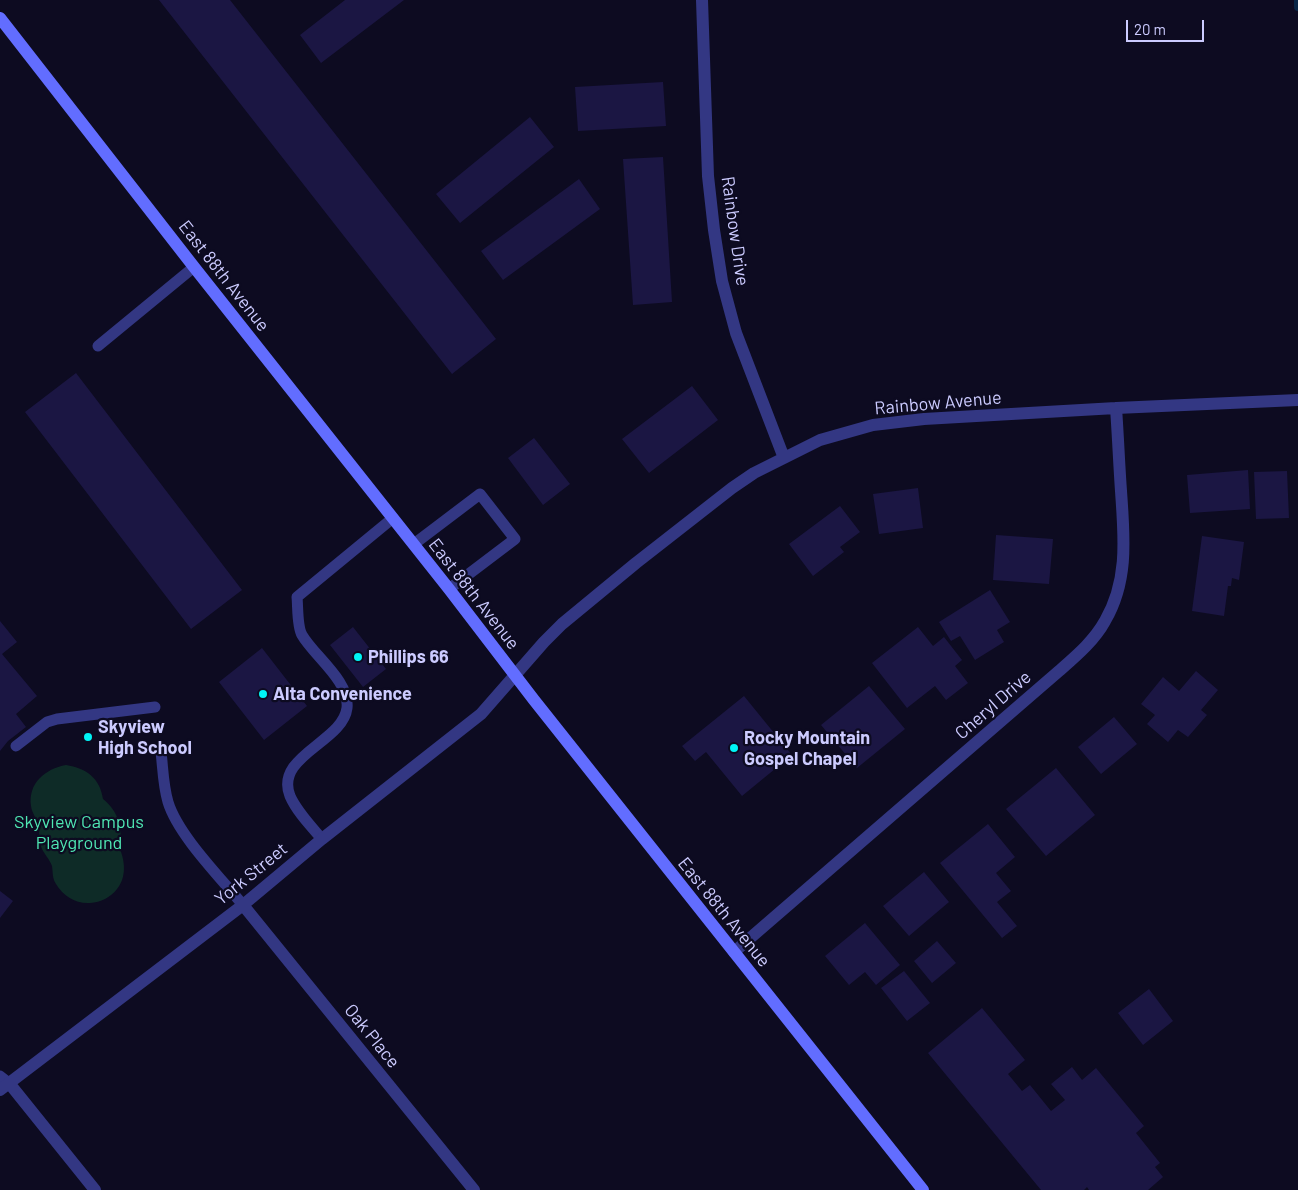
<!DOCTYPE html>
<html>
<head>
<meta charset="utf-8">
<style>
  body { margin:0 }
  #map { position:relative; width:1298px; height:1190px; overflow:hidden; background:#0d0b21; font-family:Barlow,sans-serif }
  canvas { display:block }
  .scale { position:absolute; left:1126px; top:20px; width:78px; height:22px; box-sizing:border-box; border:2px solid #cccbff; border-top:0; padding-left:6px; font-size:15px; line-height:18px; white-space:nowrap; color:#cccbff; -webkit-text-stroke:4px #0d0b21; paint-order:stroke }
</style>
</head>
<body>
<div id="map">
<canvas width="1298" height="1190"></canvas>
<div class="scale">20 m</div>
</div>
<script>
const ctx = document.querySelector('canvas').getContext('2d');
ctx.lineJoin = 'round';
function fillPath(path, color) {
  ctx.fillStyle = color;
  ctx.fill(path, 'evenodd');
}
function strokePath(path, color, width, dash) {
  ctx.strokeStyle = color;
  ctx.lineWidth = width;
  ctx.lineCap = dash ? 'butt' : 'round';
  ctx.setLineDash(dash || []);
  ctx.stroke(path);
}
function drawText(font, color, halo, rows, align = 'center') {
  ctx.font = font + ' Barlow,sans-serif';
  ctx.lineWidth = 4.5;
  ctx.setLineDash([]);
  ctx.textBaseline = 'middle';
  ctx.strokeStyle = halo;
  ctx.fillStyle = color;
  for (const [text, x, y, turn = 0] of rows) {
    ctx.save();
    ctx.translate(x, y);
    ctx.rotate((+turn || 0) * Math.PI / 180);
    ctx.textAlign = isNaN(turn) ? turn : align;
    if (halo) ctx.strokeText(text, 0, 0);
    ctx.fillText(text, 0, 0);
    ctx.restore();
  }
}
const green = new Path2D(`
  M66 765C86 768 100 778 103 799 118 811 124 829 119 847 125 860 127 877 117 889 110 898 101 902 90 903 76 904 63 896 56 884 52 878 53 872 52 866 50 860 45 855 42 849 39 842 39 835 39 827 38 820 32 814 31 806 28 783 45 769 66 765Z`);
const stream = new Path2D(`
  M1298 0V7`);
const building = new Path2D(`
  M159 0H230L496 339 452 374Z
  M345 0H404L321 63 300 35Z
  M663 82 666 126 578 131 575 87Z
  M530 117 554 147 460 223 436 194Z
  M663 157 672 302 633 305 623 159Z
  M579 179 600 209 503 280 481 251Z
  M76 373 242 590 191 629 25 412Z
  M692 386 718 420 649 473 622 439Z
  M534 438 570 484 543 505 508 458Z
  M1248 470 1250 509 1190 513 1187 475Z
  M1287 471 1289 518 1256 519 1254 472Z
  M918 488 923 528 879 534 873 494Z
  M840 506 860 532 840 547 844 552 813 576 789 544Z
  M996 535 1053 539 1049 584 993 580Z
  M1202 536 1244 542 1239 580 1232 578 1231 586H1228L1224 616 1192 611Z
  M990 590 1010 622 997 630 1004 642 975 660 960 636 951 641 939 622Z
  M0 621 17 642 2 654 37 696 16 714 26 727 8 741 0 751Z
  M353 627 386 669 363 687 330 645Z
  M918 627 933 646 944 637 962 660 955 666 968 683 946 700 935 686 907 708 872 663Z
  M262 648 307 706 264 740 219 682Z
  M1196 671 1218 690 1201 710 1207 715 1188 737 1178 730 1168 742 1147 724 1155 715 1141 704 1163 677 1179 691Z
  M869 686 905 729 857 768 821 725Z
  M744 696 792 755 742 796 706 752 695 761 682 746Z
  M1114 717 1137 744 1101 774 1078 747Z
  M1056 768 1095 815 1046 856 1006 809Z
  M988 824 1015 857 996 873 1011 891 997 902 1017 926 1002 938 940 863Z
  M924 872 949 902 909 936 883 906Z
  M0 891 13 901 0 918Z
  M865 923 900 965 876 985 865 972 849 985 825 956Z
  M937 941 956 963 932 983 914 961Z
  M904 971 930 1003 907 1021 881 988Z
  M1149 989 1173 1021 1143 1045 1118 1013Z
  M982 1008 1025 1060 1008 1074 1022 1091 1030 1085 1051 1111 1065 1100 1051 1084 1072 1067 1082 1080 1096 1068 1144 1126 1136 1133 1160 1163 1155 1167 1163 1177 1148 1190H1089L1087 1187 1084 1190H1041L928 1053Z`);
const service = new Path2D(`
  M98 346 194 267
  M414 544 480 494 515 539 449 589
  M16 746 47 722 57 719 155 707
  M161 752C163 768 163 785 168 802 178 835 220 877 243 905
  M322 839C311 826 297 812 290 796 274 756 343 742 347 708 350 681 314 656 302 635 297 627 298 606 297 597L393 518
  M0 1076 9 1083`);
const minor = new Path2D(`
  M702 0 708 176 714 230 722 281 736 333 784 458
  M243 905 474 1190
  M734 952 1059 671C1076 656 1094 641 1105 621 1129 580 1124 536 1121 491 1119 463 1118 435 1116 408
  M9 1083 95 1190
  M0 1090 243 905 322 839 481 714 544 642 562 624 636 563 732 488 754 473 820 440 873 425 924 419 1116 408 1298 400`);
const secondary = new Path2D(`
  M0 18 194 267 449 589 534 700 923 1190`);
const markers = [
  [358,657,5,"#00f4f6"],
  [263,694,5,"#00f4f6"],
  [88,737,5,"#00f4f6"],
  [734,748,5,"#00f4f6"]
];
const streetNames = [
  ["Rainbow Drive",735,231,82],
  ["East 88th Avenue",224,276,52],
  ["Rainbow Avenue",938,403,-5],
  ["East 88th Avenue",474,594,52],
  ["Cheryl Drive",993,705,-41],
  ["York Street",251,874,-39],
  ["East 88th Avenue",724,912,51],
  ["Oak Place",372,1036,51]
];
const poiNames = [
  ["Phillips 66",368,657],
  ["Alta Convenience",273,694],
  ["Skyview",98,727],
  ["High School",98,748],
  ["Rocky Mountain",744,738],
  ["Gospel Chapel",744,759]
];
const parkNames = [
  ["Skyview Campus",79,822],
  ["Playground",79,843]
];
fillPath(green, '#0e2b27');
strokePath(stream, '#092647', 8);
fillPath(building, '#1b1643');
strokePath(service, '#333783', 11);
strokePath(minor, '#333783', 12);
strokePath(secondary, '#626dff', 12);
for (const [x, y, r, color] of markers) {
  const dot = new Path2D();
  dot.arc(x, y, r, 0, 2 * Math.PI);
  ctx.fillStyle = color;
  ctx.fill(dot);
  strokePath(dot, '#0d0b21', 2);
}
drawText('18px', '#cccbff', '#0d0b21', streetNames);
drawText('bold 18px', '#cccbff', '#0d0b21', poiNames, 'left');
drawText('18px', '#4fe7b3', '#0d0b21', parkNames);
</script>
</body>
</html>
